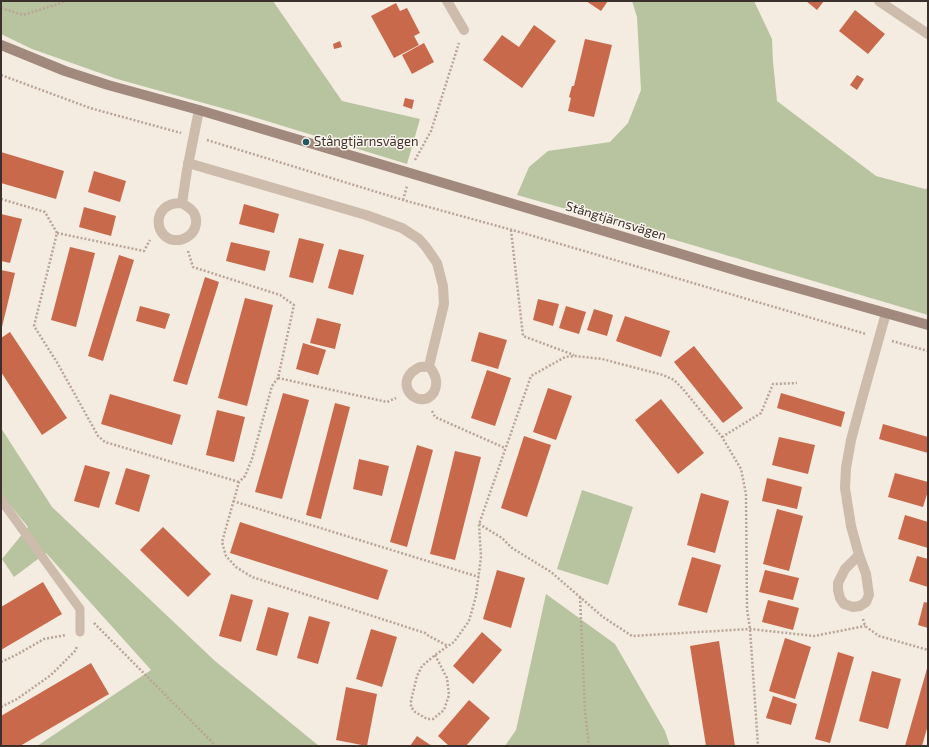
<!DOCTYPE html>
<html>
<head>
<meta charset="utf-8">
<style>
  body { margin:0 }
  #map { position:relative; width:929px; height:747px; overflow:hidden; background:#f4ebe1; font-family:"Exo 2",sans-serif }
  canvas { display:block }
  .frame { position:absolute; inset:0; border:2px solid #3b302b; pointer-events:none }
</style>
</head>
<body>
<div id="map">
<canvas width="929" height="747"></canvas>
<div class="frame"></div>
</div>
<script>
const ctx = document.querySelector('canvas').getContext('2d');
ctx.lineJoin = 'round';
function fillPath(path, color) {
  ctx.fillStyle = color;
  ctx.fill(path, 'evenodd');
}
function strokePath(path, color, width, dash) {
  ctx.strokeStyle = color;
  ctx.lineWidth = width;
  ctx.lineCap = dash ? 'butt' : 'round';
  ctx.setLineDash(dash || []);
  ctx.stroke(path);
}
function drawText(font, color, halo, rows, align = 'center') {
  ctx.font = font + ' "Exo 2",sans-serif';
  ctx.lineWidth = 3;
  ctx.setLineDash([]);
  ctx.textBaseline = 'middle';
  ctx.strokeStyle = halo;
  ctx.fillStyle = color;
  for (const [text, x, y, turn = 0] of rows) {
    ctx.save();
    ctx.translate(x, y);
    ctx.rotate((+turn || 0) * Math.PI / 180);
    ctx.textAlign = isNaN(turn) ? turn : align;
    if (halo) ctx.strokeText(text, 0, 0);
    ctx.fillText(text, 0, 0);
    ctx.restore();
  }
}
const green = new Path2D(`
  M1 1H273L342 101 420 119 407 164 247 115 117 79 32 49 1 34Z
  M632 1H754L772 39 773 62 777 101 876 176 925 189 928 188V315L682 242 517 195 529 167 548 151 610 142 628 123 641 90 637 17Z
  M1 428 52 507 215 661 319 746H37L151 670 46 553 14 577 2 559 28 527 1 494Z
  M582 490 633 507 608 585 557 569Z
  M546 594 615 644 665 731 670 746H505L516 730Z`);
const building = new Path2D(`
  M586 1H608L601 11Z
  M806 1H824L817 10Z
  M396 3 400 11 407 8 420 33 414 36 419 45 394 58 371 16Z
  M855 10 885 34 868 54 839 31Z
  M534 25 556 41 522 88 483 60 502 35 519 47Z
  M585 39 612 45 594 117 568 111 571 98 569 97 572 86H574Z
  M340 41 342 47 334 49 333 44Z
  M424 43 434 62 412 74 402 55Z
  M857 75 864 79 857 90 850 85Z
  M405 98 414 100 412 109 403 106Z
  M1 152 64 171 56 199 1 183Z
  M94 171 126 181 120 202 88 192Z
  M244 204 279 214 274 233 239 224Z
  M84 207 116 216 111 236 79 227Z
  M1 214 22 219 10 263 1 261Z
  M299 238 324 244 313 283 289 277Z
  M231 242 270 251 265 271 226 261Z
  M70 247 95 253 76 327 51 320Z
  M339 249 364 255 353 295 328 288Z
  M119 255 134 260 103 361 88 356Z
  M1 270 15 273 2 327H1Z
  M205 277 219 282 187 385 173 381Z
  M245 298 273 305 247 406 218 398Z
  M538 299 559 304 553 326 533 320Z
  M140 306 170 314 165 329 136 321Z
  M566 306 586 312 579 334 559 328Z
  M594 309 613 315 607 336 587 330Z
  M625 316 670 331 661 357 616 341Z
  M317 318 341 324 335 349 310 343Z
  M10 332 67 418 42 435 1 372V338Z
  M479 332 507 340 498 369 471 361Z
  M303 343 326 350 318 375 296 369Z
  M694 346 743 408 723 423 674 362Z
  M487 370 511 378 495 426 471 418Z
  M548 388 572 396 556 440 533 432Z
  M283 393 309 400 282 499 255 492Z
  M781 393 845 412 841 427 777 408Z
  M110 394 181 415 172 445 101 424Z
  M661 399 704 453 678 474 635 420Z
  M335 403 350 407 321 519 306 515Z
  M217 410 245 417 234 462 206 455Z
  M883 424 928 437V453L879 439Z
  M524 436 551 445 527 517 501 508Z
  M779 437 815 445 808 474 772 465Z
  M417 445 433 450 407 547 390 542Z
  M455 451 481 457 455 560 430 554Z
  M359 459 389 466 382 496 353 489Z
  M85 465 110 472 99 508 74 501Z
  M126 468 150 475 139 512 115 504Z
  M895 473 928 482V491L923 507 888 497Z
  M767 478 802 487 797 509 762 501Z
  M701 493 729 501 715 553 687 545Z
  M777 509 803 516 789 571 763 564Z
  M905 515 928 522V548L898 539Z
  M240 522 388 570 378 600 230 553Z
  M163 527 211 574 188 597 140 550Z
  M917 556 928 559V587L909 581Z
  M692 557 721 565 707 613 678 605Z
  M497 570 525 578 511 628 483 619Z
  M765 570 799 578 793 600 759 592Z
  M43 582 62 614 1 650V607Z
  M231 594 253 600 241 642 219 636Z
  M768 600 799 608 793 630 762 622Z
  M924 602 928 603V628L918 625Z
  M268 607 289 613 277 656 256 650Z
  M309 616 330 622 318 664 297 658Z
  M371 629 397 637 382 687 356 679Z
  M482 632 502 650 473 684 453 666Z
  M785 638 811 647 795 699 769 691Z
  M719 641 735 746H706L690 646Z
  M838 652 854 657 830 743 815 739Z
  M91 663 109 694 20 746H1V716Z
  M928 665V725L922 746H905Z
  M872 671 901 679 888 729 859 721Z
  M346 687 377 694 367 746 336 740Z
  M773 696 797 704 791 725 766 718Z
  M469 700 490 718 466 746H449L438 736Z
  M417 736 432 746H410Z`);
const path = new Path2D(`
  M1 8 23 15 58 4 65 1
  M1 75 90 108 181 133
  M207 140 403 200 523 233 866 334
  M415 160 431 131 459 43
  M1 199 45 212 57 233 34 326 58 364 98 436 105 442 239 482
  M403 200 407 186
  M511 230 523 336 574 355
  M57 233 144 251 150 240
  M188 251 193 267 280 295 294 305 278 378 272 386 252 459 245 476 239 482 222 542 226 556 236 567 252 577 425 633 429 636 448 646
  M892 341 928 351
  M278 378 387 402 396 398
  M432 411 435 417 505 448
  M722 437 761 413 773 384 797 383
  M233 501 479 577
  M479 524 502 538 512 548 551 572 603 617 632 636 750 629 814 636 865 626
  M580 597 585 711 589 746
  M863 619 865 626 879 636 928 650
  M94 623 216 746
  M435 655 447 678 449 695 444 710 433 719H427L415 712 411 707V701L417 676 422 666 435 655 454 642 469 621 476 596 481 557 479 524 531 376 565 357 575 356 602 359 663 375 674 380 683 389 722 437 741 469 746 494 747 609 750 629 758 746
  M1 662 16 655 44 639 66 635
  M1 707 17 699 51 675 76 650 77 645`);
const lane = new Path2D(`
  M1 500 80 609V632`);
const street = new Path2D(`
  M447 1 464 30
  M879 1 928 34
  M188 163 366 215 402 228 419 239 426 247 437 263 443 286 444 304 429 366C435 374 439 382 434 392 422 411 395 389 412 372 415 370 417 368 420 367 423 367 426 367 429 366
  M182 203C149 202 154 242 178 240 183 240 186 238 190 235 196 230 198 220 194 213 191 208 186 206 182 203L187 170 199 110
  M859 555 845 569 838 583V590L840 598 844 604 853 607 860 606 866 602 869 595 866 574 859 555 851 526 845 488 846 468 851 440 862 399 886 313`);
const secondary = new Path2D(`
  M1 45 65 71 108 85 199 110 748 274 928 325`);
const markers = [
  [306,142,4,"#1f5a5e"]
];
const poiNames = [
  ["Stångtjärnsvägen",314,142]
];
const streetNames = [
  ["Stångtjärnsvägen",616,221,17]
];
fillPath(green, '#b8c4a0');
fillPath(building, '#c8694b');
strokePath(path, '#b9a596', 2.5, [2, 2]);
strokePath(lane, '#cdbbac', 9);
strokePath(street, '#cdbbac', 10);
strokePath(secondary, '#a18a7d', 10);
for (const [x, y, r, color] of markers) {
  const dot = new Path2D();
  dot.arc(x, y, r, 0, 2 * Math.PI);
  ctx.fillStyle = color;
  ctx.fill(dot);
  strokePath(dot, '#fbf5ee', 1.5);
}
drawText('13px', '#3b302b', '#fbf5ee', poiNames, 'left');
drawText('13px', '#3b302b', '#fbf5ee', streetNames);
</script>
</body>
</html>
